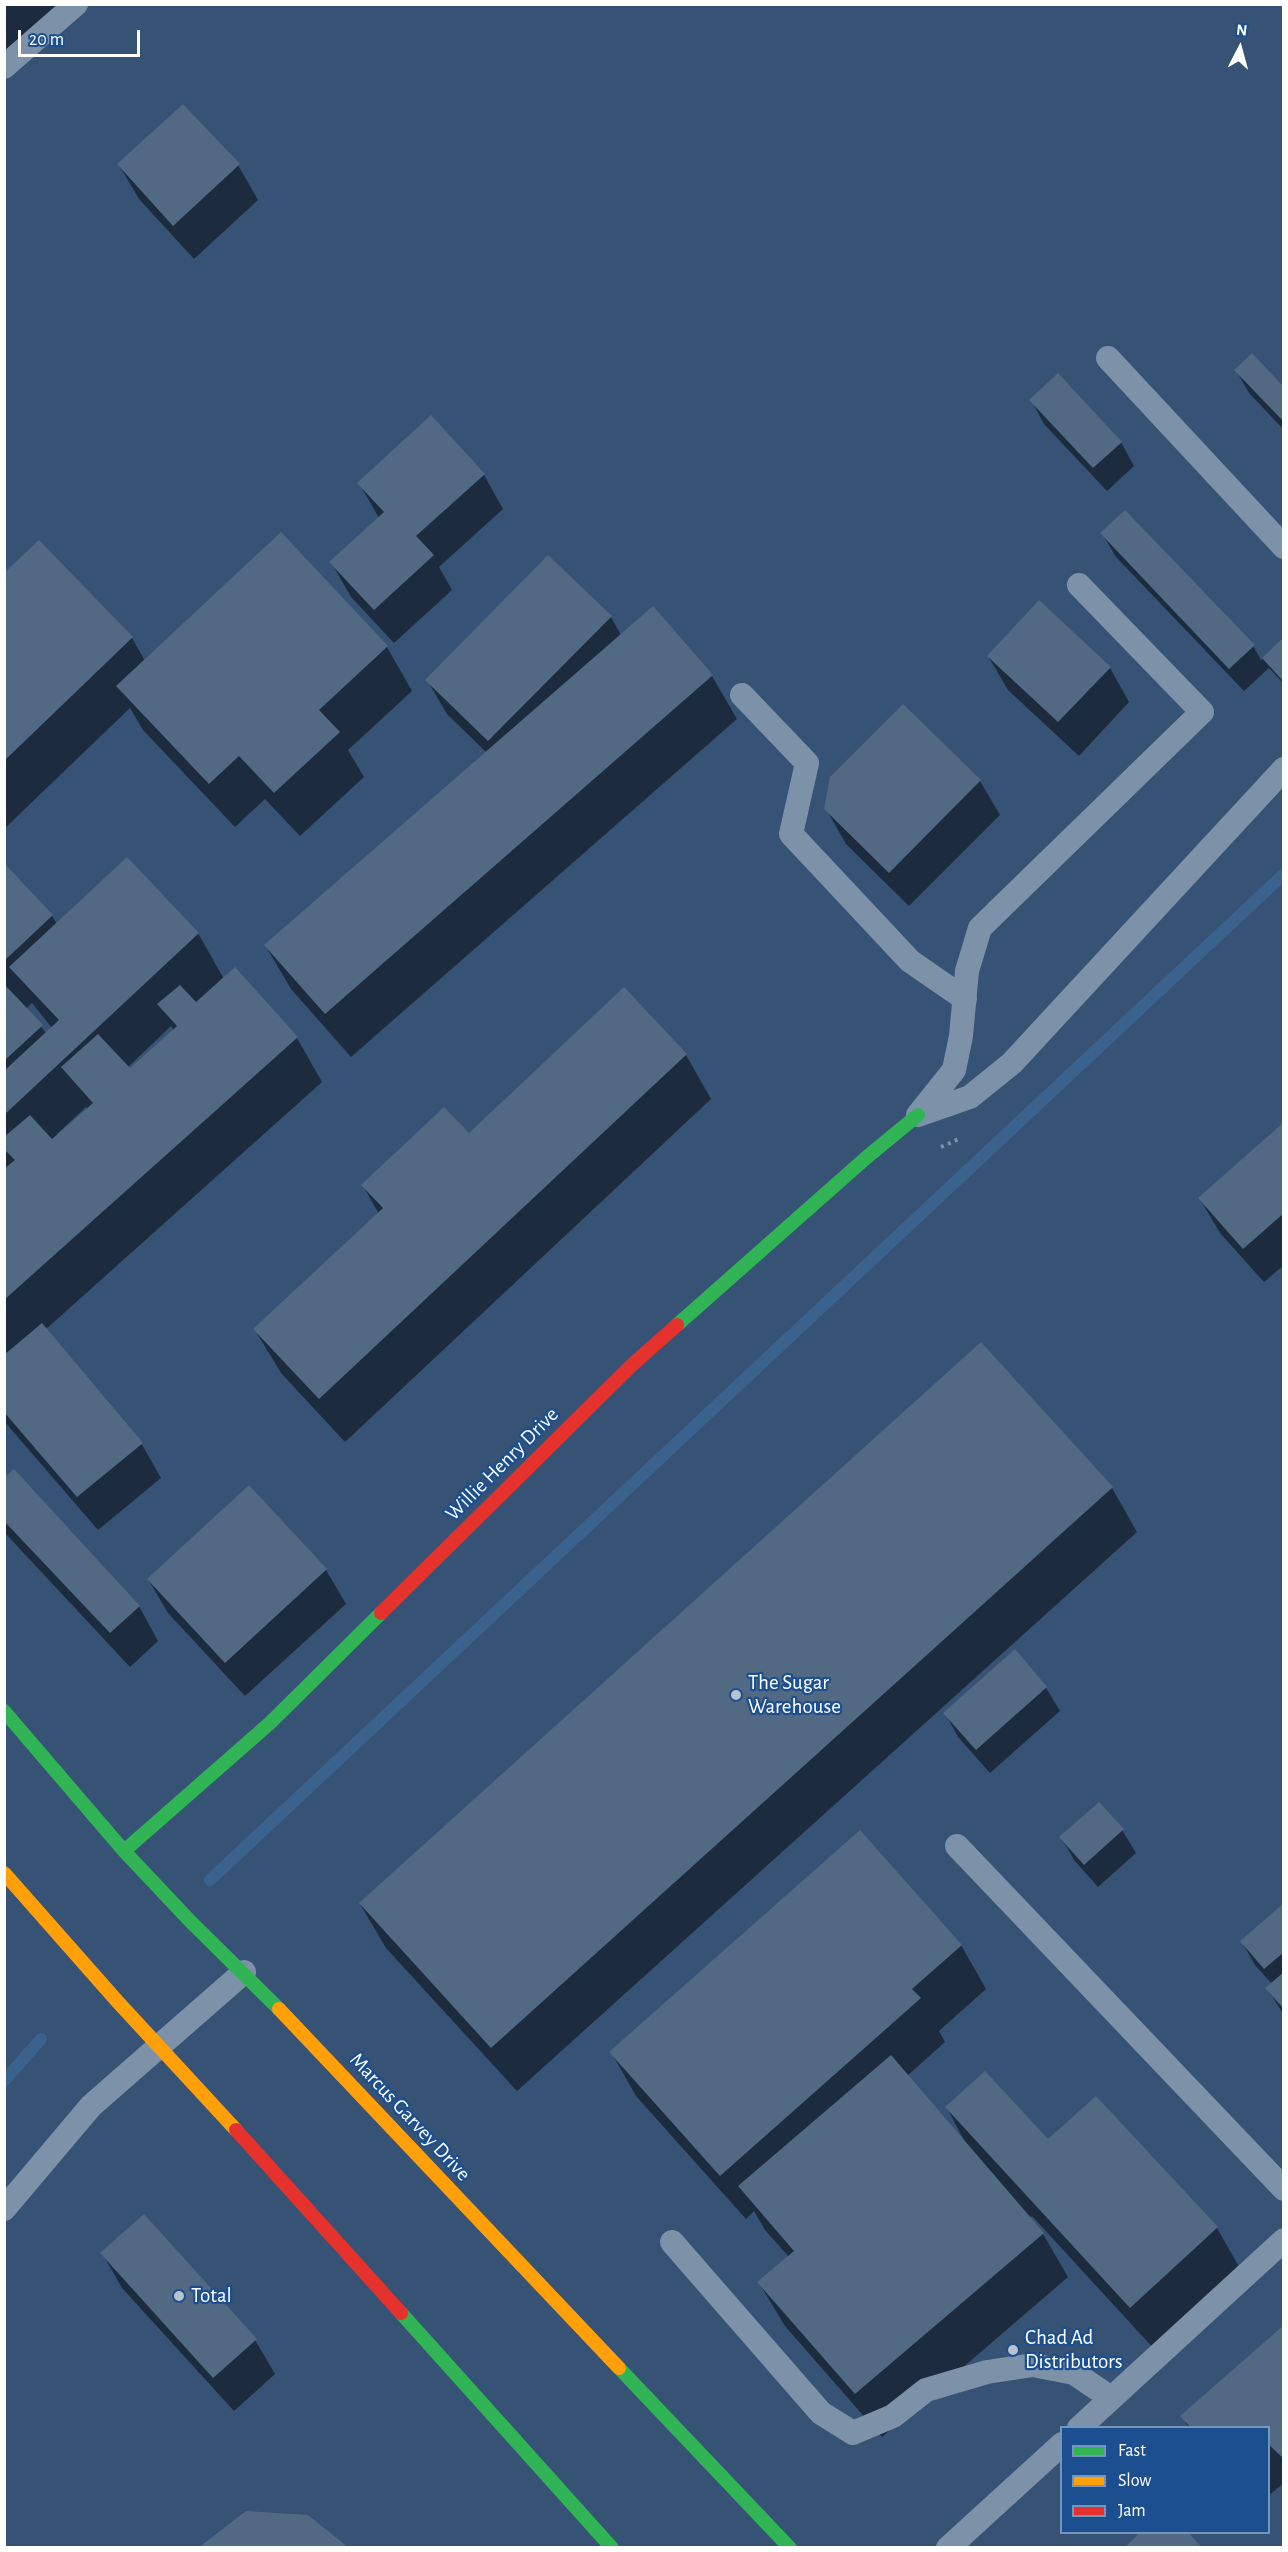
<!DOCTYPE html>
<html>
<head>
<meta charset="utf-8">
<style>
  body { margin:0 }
  #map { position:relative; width:1288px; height:2552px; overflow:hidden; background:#365274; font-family:"Alegreya Sans",sans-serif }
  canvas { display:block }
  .frame { position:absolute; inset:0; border:6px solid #fff; pointer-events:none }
  .legend { position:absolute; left:1060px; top:2426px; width:210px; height:108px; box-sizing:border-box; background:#1b4f8f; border:2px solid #7695bc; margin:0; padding:8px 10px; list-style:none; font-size:18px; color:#fff }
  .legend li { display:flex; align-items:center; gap:12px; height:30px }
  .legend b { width:30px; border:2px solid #7695bc }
  .north { position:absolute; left:1210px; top:18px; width:60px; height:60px; -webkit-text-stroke:4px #1b4f8f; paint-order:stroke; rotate:6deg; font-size:16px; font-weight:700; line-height:24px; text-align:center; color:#fff }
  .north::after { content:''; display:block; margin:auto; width:21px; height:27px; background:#fff; clip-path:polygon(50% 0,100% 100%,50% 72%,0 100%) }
  .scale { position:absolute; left:18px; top:30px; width:122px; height:27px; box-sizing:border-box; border:3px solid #fff; border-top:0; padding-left:8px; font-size:18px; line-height:21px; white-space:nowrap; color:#fff; -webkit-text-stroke:4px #1b4f8f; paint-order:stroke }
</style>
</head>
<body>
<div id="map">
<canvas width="1288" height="2552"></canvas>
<div class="frame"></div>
<ul class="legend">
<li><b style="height:8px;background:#30b455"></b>Fast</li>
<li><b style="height:8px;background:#ff9f0a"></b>Slow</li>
<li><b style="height:8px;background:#e5322d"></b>Jam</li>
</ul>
<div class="north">N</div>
<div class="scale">20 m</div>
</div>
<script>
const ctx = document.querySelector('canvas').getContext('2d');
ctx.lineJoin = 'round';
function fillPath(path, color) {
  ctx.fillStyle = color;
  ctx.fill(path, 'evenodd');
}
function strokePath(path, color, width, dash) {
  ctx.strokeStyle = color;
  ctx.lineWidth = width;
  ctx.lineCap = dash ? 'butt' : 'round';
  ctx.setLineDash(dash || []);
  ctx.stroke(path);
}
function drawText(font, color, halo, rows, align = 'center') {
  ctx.font = font + ' "Alegreya Sans",sans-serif';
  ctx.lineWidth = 4.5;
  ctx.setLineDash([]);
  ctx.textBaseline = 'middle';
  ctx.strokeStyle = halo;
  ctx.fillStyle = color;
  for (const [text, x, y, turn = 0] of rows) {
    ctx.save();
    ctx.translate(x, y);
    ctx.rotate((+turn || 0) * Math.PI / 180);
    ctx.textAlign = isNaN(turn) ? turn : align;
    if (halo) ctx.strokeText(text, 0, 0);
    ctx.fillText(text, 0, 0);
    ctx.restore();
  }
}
const shadow = new Path2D(`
  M4 4H75L4 71Z
  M119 165H238L258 200 194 259 139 199Z
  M1236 370 1284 389V430L1249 393Z
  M1031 400 1121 442 1134 466 1107 491 1044 424Z
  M484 475 503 509 439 567 452 590 394 643 351 597 331 562 379 518 359 483Z
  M1102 533 1253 646 1261 660 1284 639V684L1269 668 1244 691 1116 557Z
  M4 575 132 638 145 661 387 647 412 691 348 750 364 777 300 836 265 799 235 827 143 730 130 708 4 829Z
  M611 617 621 635 712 676 737 719 351 1057 291 989 265 945 487 753 447 714 427 680Z
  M988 656 1110 668 1129 702 1079 756 1008 690Z
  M980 781 1000 815 909 906 846 844 826 809Z
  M4 866 52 916 57 924 198 933 224 979 297 1038 322 1082 45 1330 141 1443 161 1478 98 1530 4 1421ZM32 1003 52 1028 47 1034 26 1009ZM171 1026 174 1031 130 1071 127 1068ZM86 1107 88 1110 59 1136 57 1134Z
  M686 1055 711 1099 345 1442 281 1373 255 1330 379 1214 363 1186 469 1135Z
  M1284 1124V1265L1264 1282 1220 1233 1200 1199Z
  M4 1480 139 1606 158 1641 130 1667 5 1533Z
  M249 1487 326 1570 346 1604 245 1696 168 1613 148 1579Z
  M1112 1488 1137 1532 517 2091 386 1948 360 1904Z
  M1014 1651 1046 1688 1060 1711 990 1773 958 1737 945 1713Z
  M1122 1830 1136 1853 1098 1887 1075 1861 1061 1838Z
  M1284 1905V2015L1267 1988 1272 1984 1255 1965 1242 1942Z
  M961 1945 986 1989 939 2031 945 2042 907 2076 967 2146 947 2108 1048 2141 1096 2098 1217 2228 1242 2272 1156 2351 1032 2216 1030 2218 1043 2234 1068 2277 882 2437 785 2326 759 2283 789 2257 765 2230 754 2211 746 2219 636 2096 611 2052Z
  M102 2253 255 2340 275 2374 234 2411 122 2288Z
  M1284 2327V2483L1268 2496V2428H1189L1182 2416Z`);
const stream = new Path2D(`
  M210 1880 1284 874
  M4 2081 41 2039`);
const building = new Path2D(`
  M183 104 240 164 173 226 117 164Z
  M1252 353 1284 387V422L1234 370Z
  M1058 373 1122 442 1093 468 1029 400Z
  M431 415 485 474 416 536 434 555 374 610 329 562 384 512 357 483Z
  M1125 510 1255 645 1229 669 1100 533Z
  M281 532 388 646 319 710 340 732 274 793 239 756 209 784 116 686Z
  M39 540 133 637 4 761V573Z
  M548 555 612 616 488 741 425 680Z
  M1039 600 1111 667 1058 722 987 656Z
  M653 606 713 675 325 1014 264 945Z
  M1284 637V682L1262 658Z
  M903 704 981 780 889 873 824 809 830 777Z
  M127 857 199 933 4 1115V1071L59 1020 9 967Z
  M4 863 53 915 4 961Z
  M235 967 298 1037 4 1300V1169L15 1160 4 1149V1137L30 1115 52 1139 93 1103 61 1067 98 1034 130 1068 177 1026 157 1004 180 985 196 1002Z
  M4 984 43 1025 4 1061Z
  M624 987 687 1054 319 1399 253 1329 383 1208 361 1185 444 1107 469 1133Z
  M1284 1122V1213L1243 1249 1198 1198Z
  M42 1323 143 1443 77 1497 4 1412V1355Z
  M981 1342 1113 1487 491 2048 359 1903Z
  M14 1469 140 1606 110 1633 4 1521V1478Z
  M249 1485 327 1569 225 1663 147 1579Z
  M1015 1649 1047 1687 976 1750 943 1713Z
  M1099 1802 1124 1829 1084 1865 1059 1837Z
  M860 1830 962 1945 912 1989 921 1998 720 2176 609 2052Z
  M1284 1903V1952L1264 1969 1240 1941Z
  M1284 1972V2009L1265 1988Z
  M891 2055 1044 2233 855 2394 757 2282 794 2251 738 2186Z
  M985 2071 1048 2139 1096 2096 1218 2227 1130 2308 945 2107Z
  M144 2214 257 2339 213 2378 100 2253Z
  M1284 2325V2459L1268 2444V2428H1191L1180 2416Z
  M246 2511 308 2515 349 2548H198Z
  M1141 2532H1188L1202 2548H1124Z`);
const path = new Path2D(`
  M941 1147 959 1139`);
const lane = new Path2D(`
  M4 67 76 4
  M1108 358 1284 547
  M742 695 807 763 791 834 910 961 965 999
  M918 1115 954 1070 961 1036 967 971 980 928 1202 712 1079 585
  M918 1115 970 1097 1012 1063 1284 769
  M957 1846 1284 2189
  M4 2209 91 2106 244 1972
  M672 2242 821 2413 853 2433 893 2416 926 2390 987 2372 1033 2365 1074 2373 1111 2398
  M1079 2428 1284 2240
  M948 2548 1062 2444`);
const fast = new Path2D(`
  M677 1325 867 1157 918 1115
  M4 1711 124 1851 190 1921 279 2009
  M124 1851 270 1723 381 1613
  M401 2313 612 2548
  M619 2368 790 2548`);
const slow = new Path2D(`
  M4 1873 117 2001 236 2130
  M279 2009 619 2368`);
const jam = new Path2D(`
  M381 1613 633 1364 677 1325
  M236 2130 401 2313`);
const markers = [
  [736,1695,6,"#b9c2ce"],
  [179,2296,6,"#b9c2ce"],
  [1013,2350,6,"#b9c2ce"]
];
const streetNames = [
  ["Willie Henry Drive",502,1464,-45],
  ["Marcus Garvey Drive",410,2117,47]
];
const poiNames = [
  ["The Sugar",748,1683],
  ["Warehouse",748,1707],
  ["Total",191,2296],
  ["Chad Ad",1025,2338],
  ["Distributors",1025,2362]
];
fillPath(shadow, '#0007');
strokePath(stream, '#3b618d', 12);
fillPath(building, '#526984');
strokePath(path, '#7d92a8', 4, [3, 4.5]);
strokePath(lane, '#7d92a8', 24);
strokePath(fast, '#30b455', 14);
strokePath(slow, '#ff9f0a', 14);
strokePath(jam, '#e5322d', 14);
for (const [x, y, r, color] of markers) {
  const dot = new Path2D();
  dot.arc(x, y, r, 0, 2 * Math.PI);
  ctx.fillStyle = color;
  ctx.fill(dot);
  strokePath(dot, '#1b4f8f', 2);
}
drawText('21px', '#fff', '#1b4f8f', streetNames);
drawText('21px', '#fff', '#1b4f8f', poiNames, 'left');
</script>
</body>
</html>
